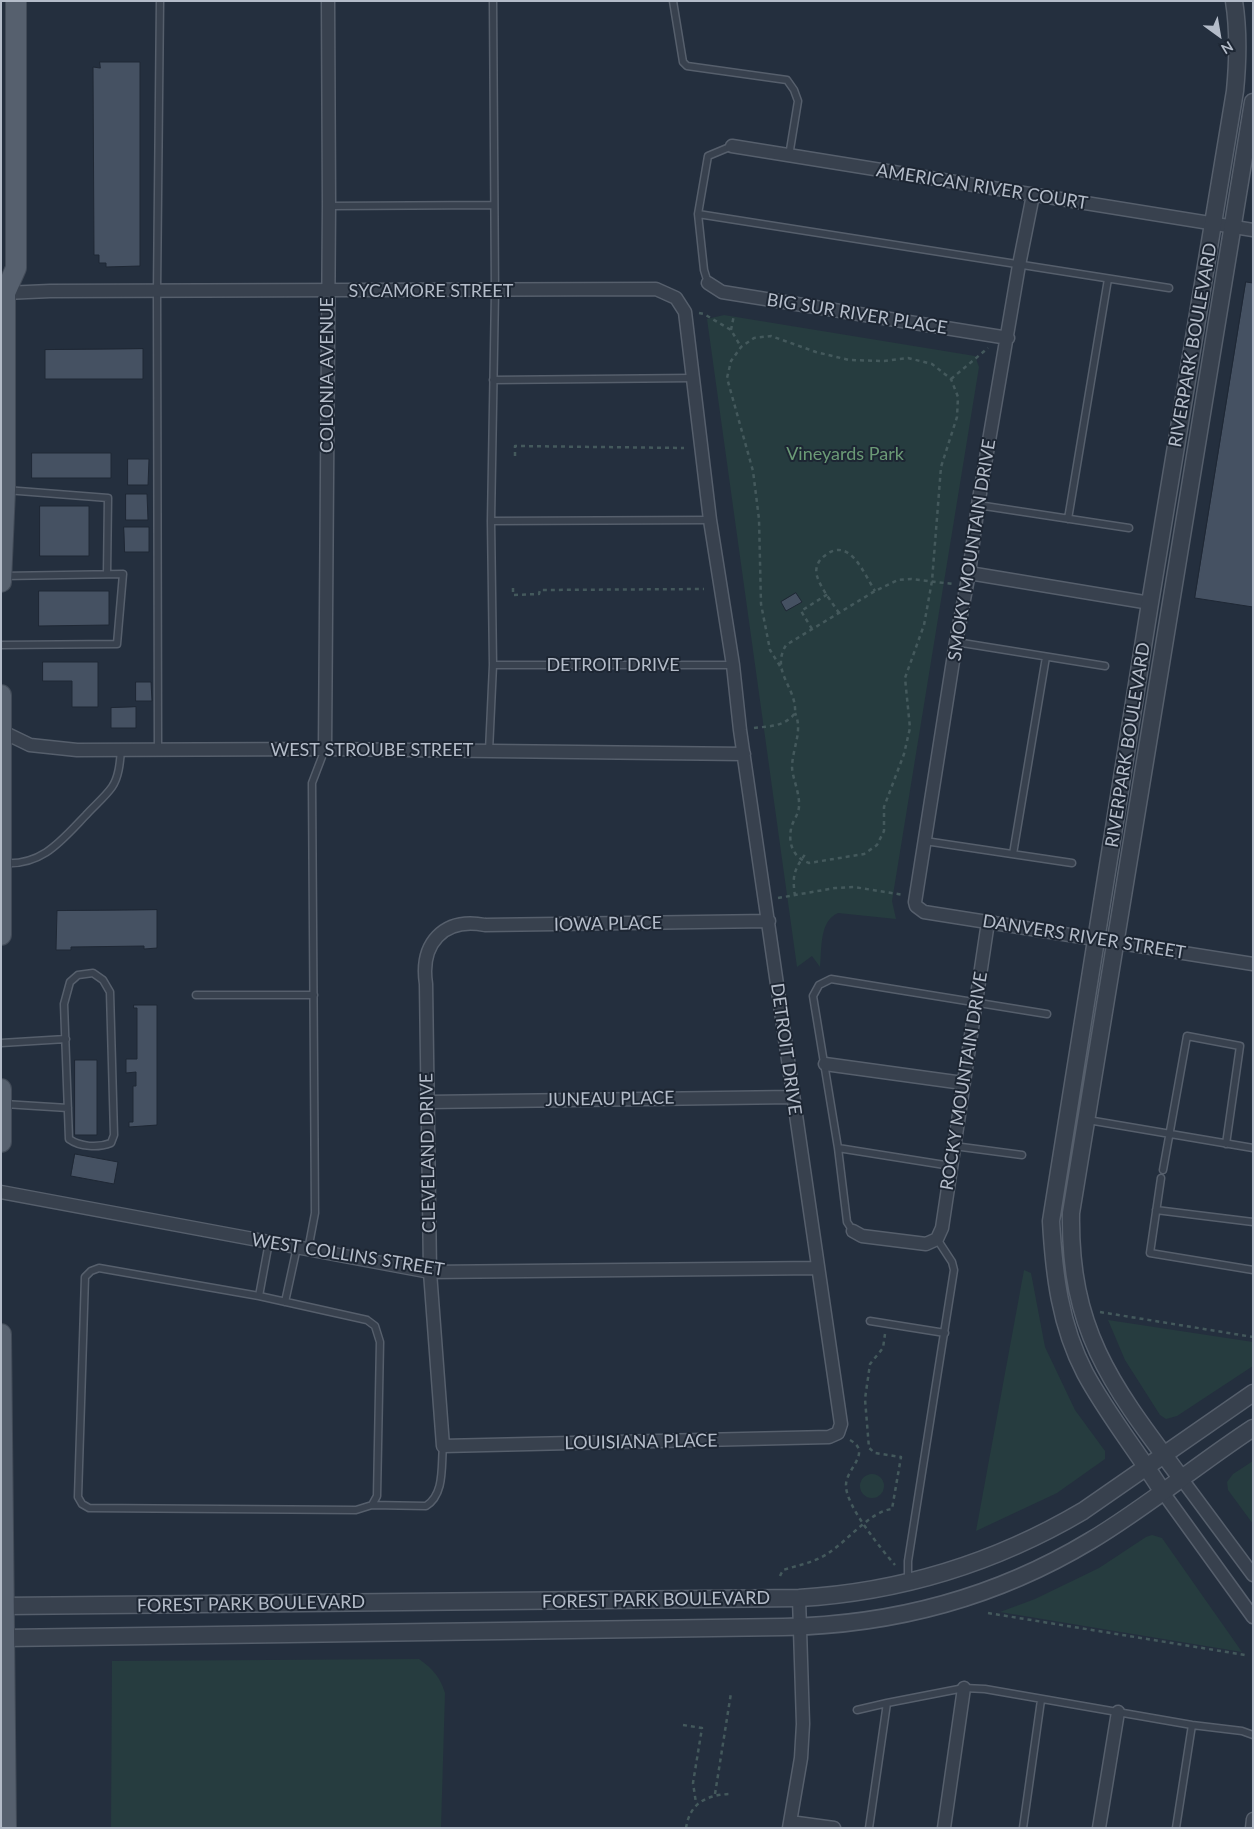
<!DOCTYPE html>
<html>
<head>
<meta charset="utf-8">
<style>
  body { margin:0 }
  #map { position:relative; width:1254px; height:1829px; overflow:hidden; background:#242f3e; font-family:Lato,sans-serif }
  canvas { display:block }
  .frame { position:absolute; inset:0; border:2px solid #b4bcc9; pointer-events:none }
  .north { position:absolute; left:1194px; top:10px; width:50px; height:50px; -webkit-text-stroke:4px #1d2633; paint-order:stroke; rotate:148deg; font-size:14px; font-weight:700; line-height:20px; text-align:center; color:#b4bcc9 }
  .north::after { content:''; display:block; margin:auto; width:18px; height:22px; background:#b4bcc9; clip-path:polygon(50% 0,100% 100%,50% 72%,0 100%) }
</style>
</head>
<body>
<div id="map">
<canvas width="1254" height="1829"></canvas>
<div class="frame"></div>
<div class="north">N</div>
</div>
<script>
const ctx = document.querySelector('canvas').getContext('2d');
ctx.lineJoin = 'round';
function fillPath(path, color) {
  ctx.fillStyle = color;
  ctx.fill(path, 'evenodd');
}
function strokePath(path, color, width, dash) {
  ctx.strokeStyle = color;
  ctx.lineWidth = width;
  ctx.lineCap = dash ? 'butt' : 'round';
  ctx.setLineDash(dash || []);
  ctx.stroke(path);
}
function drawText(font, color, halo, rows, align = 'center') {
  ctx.font = font + ' Lato,sans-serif';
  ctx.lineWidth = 4;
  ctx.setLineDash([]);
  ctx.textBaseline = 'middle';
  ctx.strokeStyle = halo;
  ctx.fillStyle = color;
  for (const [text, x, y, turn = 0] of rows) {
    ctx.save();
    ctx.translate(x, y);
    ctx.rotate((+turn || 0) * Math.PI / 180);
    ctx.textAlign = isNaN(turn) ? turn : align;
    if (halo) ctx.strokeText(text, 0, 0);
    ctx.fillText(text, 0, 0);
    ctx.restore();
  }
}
const green = new Path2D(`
  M724 315 975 356 979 367 892 901 896 919 838 913C819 921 822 949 820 967L812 956 797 967 707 319Z
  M1024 1270 1031 1273 1045 1347 1075 1410 1105 1451V1459L1057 1493 976 1531Z
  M1108 1320 1253 1342V1366L1177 1416 1166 1419 1160 1415 1125 1360Z
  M1253 1461V1524L1228 1490 1227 1482 1233 1474Z
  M860 1486a12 12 0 1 1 24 0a12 12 0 1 1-24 0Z
  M1152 1535 1162 1538 1242 1652 1000 1612 1035 1599 1099 1568 1146 1537Z
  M419 1659C433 1669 440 1677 445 1693L441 1828H111L112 1661Z`);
const building = new Path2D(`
  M100 62H140V266L106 267V263H99V255H94L93 67 100 68Z
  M1246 282 1253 283V607L1195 598Z
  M143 349V379H45V350Z
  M32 453H111V478H32Z
  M128 459H149L148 485H128Z
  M126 494H147L148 520H126Z
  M40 506H89V556H40Z
  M124 527H149V552H125Z
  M39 591H109V625L39 626Z
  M796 593 802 602 786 611 781 602Z
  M43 662H98V707H72V681H43Z
  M136 682H151L152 701H136Z
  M136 707V728H111V708Z
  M157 910V948L144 949V946L71 947V950H56L57 911Z
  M134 1005H157V1125L129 1127V1122H133V1086H136V1072L126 1073V1059H137V1008H134Z
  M75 1060H97V1135H75Z
  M75 1154 118 1162 114 1184 71 1176Z`);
const path = new Path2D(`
  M699 313 704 314 731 330 741 347
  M731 330 734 315
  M951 379 988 348
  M515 456V446L684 448
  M513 588V595L539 594 540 590 704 589
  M839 613C832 602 821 589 817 576 815 571 817 563 821 559 848 532 863 572 875 591
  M812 629 801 611 828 594
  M780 666 770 650 761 604 759 519 753 471 727 378 731 361 741 347 754 338 771 336 816 352 849 360 884 361 908 358 932 364 951 379 958 397 957 417 941 467 932 581 924 625 905 678 910 728 904 754 884 807V831L877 845 864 854 809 863C794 858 788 845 791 829 792 822 798 816 799 807 800 792 792 778 792 766 793 747 803 730 795 713
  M754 728C769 726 785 727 795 713 797 687 770 672 786 645L875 591 898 580 911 579 953 584
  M795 896C792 875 794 870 806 853
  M778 898 835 888 854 887 904 895
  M1100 1312 1253 1337
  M850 1440C873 1453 845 1469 846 1486 846 1506 882 1550 895 1565
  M780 1576 783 1570C799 1565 816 1562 830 1552 848 1540 871 1511 892 1509L901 1457 875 1453 869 1448 865 1399 870 1364 883 1348 885 1334
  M988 1613 1245 1655
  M683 1725 702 1728 693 1783 696 1803
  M715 1794 731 1693
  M686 1828C690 1803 706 1795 730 1794`);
const service = new Path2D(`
  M673 1 683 62 687 66 787 80 794 90 798 101 789 156
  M329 206 493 205
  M698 214 1169 288
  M708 283 704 270 698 214 708 156 732 146
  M493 380 693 378
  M6 490 108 498 107 574
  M978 505 1129 528
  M1068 519 1108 279
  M491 521 710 520
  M956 642 1105 666
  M1 645 117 644 123 574 3 576
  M493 665H733
  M158 750 157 291 160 1
  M489 751 493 665 491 521 495 292 493 1
  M925 841 1072 863
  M1013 854 1046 657
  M3 863C42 866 61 841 86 815 94 806 105 797 112 787 119 777 120 762 121 750
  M93 973 103 980 110 992 114 1135 111 1143C98 1148 80 1147 69 1139L64 1004 70 982 78 975Z
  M196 995H314
  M1 1043 66 1039
  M4 1104 68 1108
  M1088 1120 1253 1148
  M954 1146 1022 1155
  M838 1148 951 1166
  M1163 1170 1187 1036 1240 1046 1226 1144
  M1161 1178 1150 1253 1253 1270
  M1156 1210 1253 1222
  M853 1231 847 1222 838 1148 813 996 819 985 831 979 1047 1014
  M308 1250 315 1213 312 783 325 749
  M99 1268 259 1296 367 1320 375 1326 380 1342 377 1496 372 1505 356 1510 89 1508 82 1504 78 1497 85 1277 91 1271Z
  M259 1296 269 1242
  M285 1302 297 1247
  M870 1321 945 1333
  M372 1505 426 1506C445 1494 441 1466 443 1446
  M908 1581V1561L954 1270 952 1262 937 1239
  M857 1710 887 1703
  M869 1828 887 1703 964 1688 985 1689 1192 1725 1242 1731 1253 1735
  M1023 1828 1041 1700
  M1176 1828 1192 1725`);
const minor = new Path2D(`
  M732 146 1253 230
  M1033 195 1019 265 978 505 969 573 956 642 915 902 916 906 924 912 1253 964
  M708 283 722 292 1008 338
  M5 293 50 291 656 289 676 298 685 312 710 520 733 665 740 730 841 1424 838 1433 829 1437 443 1446 430 1272 426 984C420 944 443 917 485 925L769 921
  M969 573 1150 603
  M1 731 30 745 77 750 325 749 744 754
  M325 749 329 206 328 1
  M825 1064 963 1083
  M428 1102 793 1097
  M1 1192 430 1272 818 1268
  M853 1231 862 1236 926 1244 937 1239 942 1228 988 922
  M1181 1478 1253 1575
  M1162 1491 1253 1617
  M790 1822 834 1828
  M789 1828 801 1758 803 1724 799 1598
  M944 1828 964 1688
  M1099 1828 1118 1712
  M1252 1828 1253 1819`);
const tertiary = new Path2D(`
  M1181 1478C1113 1387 1069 1332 1071 1213L1253 102
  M1162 1491C1137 1451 1107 1414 1085 1373 1060 1325 1054 1274 1051 1221L1150 603 1235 91C1238 60 1239 32 1234 1
  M5 1606 799 1598C901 1592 995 1563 1083 1511L1253 1393
  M5 1638 783 1627C892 1625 997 1597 1090 1541 1147 1507 1198 1464 1253 1428`);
const primary = new Path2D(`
  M1 286 5 293V490L1 582
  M5 293 16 268V1
  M1 695V935
  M1 1089V1142
  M1 1334 6 1828`);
const streetNames = [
  ["AMERICAN RIVER COURT",982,187,9],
  ["SYCAMORE STREET",431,291],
  ["BIG SUR RIVER PLACE",857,314,9],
  ["RIVERPARK BOULEVARD",1193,345,-80],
  ["COLONIA AVENUE",327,375,-90],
  ["SMOKY MOUNTAIN DRIVE",972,550,-81],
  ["DETROIT DRIVE",613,665],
  ["RIVERPARK BOULEVARD",1128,745,-81],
  ["WEST STROUBE STREET",372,750],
  ["IOWA PLACE",608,924,-1],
  ["DANVERS RIVER STREET",1084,937,9],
  ["DETROIT DRIVE",786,1049,82],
  ["ROCKY MOUNTAIN DRIVE",964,1081,-81],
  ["JUNEAU PLACE",610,1099,-1],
  ["CLEVELAND DRIVE",428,1153,-91],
  ["WEST COLLINS STREET",348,1255,9],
  ["LOUISIANA PLACE",641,1442,-1],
  ["FOREST PARK BOULEVARD",656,1600,-1],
  ["FOREST PARK BOULEVARD",251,1604,-1]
];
const parkNames = [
  ["Vineyards Park",845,454]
];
fillPath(green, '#263c3f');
fillPath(building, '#455162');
strokePath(building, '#1f2835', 1);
strokePath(service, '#565f6c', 9);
strokePath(minor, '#565f6c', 15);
strokePath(tertiary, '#565f6c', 19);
strokePath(primary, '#414a57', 22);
strokePath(path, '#44595c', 2.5, [4, 4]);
strokePath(service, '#38414e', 6);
strokePath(minor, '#38414e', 12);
strokePath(tertiary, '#38414e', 16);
strokePath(primary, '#56606e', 20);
drawText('18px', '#b4bcc9', '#1d2633', streetNames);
drawText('18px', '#6b9a76', '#1d2633', parkNames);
</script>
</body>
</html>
